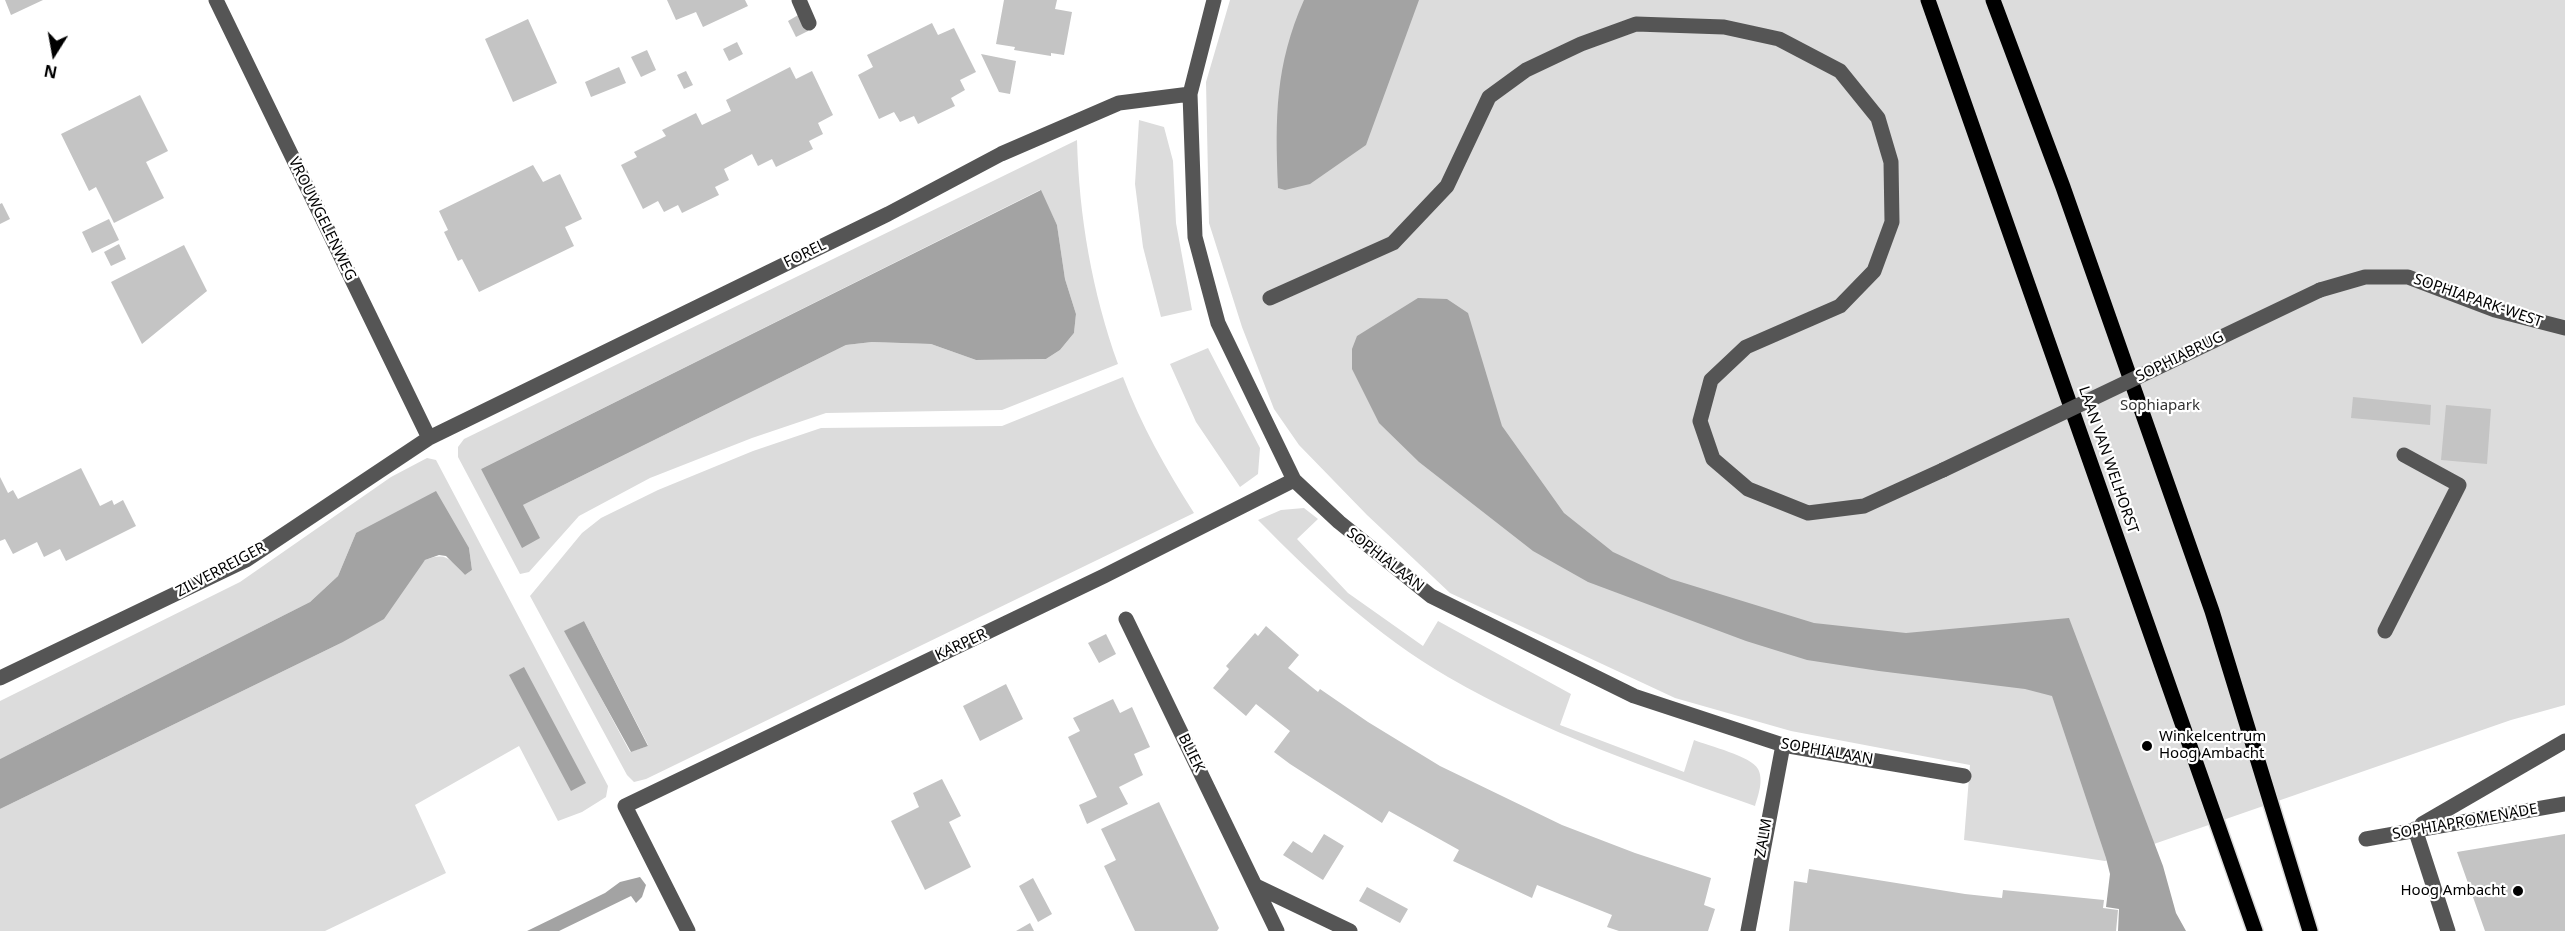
<!DOCTYPE html>
<html>
<head>
<meta charset="utf-8">
<style>
  body { margin:0 }
  #map { position:relative; width:2565px; height:931px; overflow:hidden; background:#fff; font-family:"Noto Sans",sans-serif }
  canvas { display:block }
  .north { position:absolute; left:24px; top:24px; width:60px; height:60px; -webkit-text-stroke:4px #fff; paint-order:stroke; rotate:191deg; font-size:16px; font-weight:700; line-height:24px; text-align:center; color:#000 }
  .north::after { content:''; display:block; margin:auto; width:21px; height:27px; background:#000; clip-path:polygon(50% 0,100% 100%,50% 72%,0 100%) }
</style>
</head>
<body>
<div id="map">
<canvas width="2565" height="931"></canvas>
<div class="north">N</div>
</div>
<script>
const ctx = document.querySelector('canvas').getContext('2d');
ctx.lineJoin = 'round';
function fillPath(path, color) {
  ctx.fillStyle = color;
  ctx.fill(path, 'evenodd');
}
function strokePath(path, color, width, dash) {
  ctx.strokeStyle = color;
  ctx.lineWidth = width;
  ctx.lineCap = dash ? 'butt' : 'round';
  ctx.setLineDash(dash || []);
  ctx.stroke(path);
}
function drawText(font, color, halo, rows, align = 'center') {
  ctx.font = font + ' "Noto Sans",sans-serif';
  ctx.lineWidth = 4.5;
  ctx.setLineDash([]);
  ctx.textBaseline = 'middle';
  ctx.strokeStyle = halo;
  ctx.fillStyle = color;
  for (const [text, x, y, turn = 0] of rows) {
    ctx.save();
    ctx.translate(x, y);
    ctx.rotate((+turn || 0) * Math.PI / 180);
    ctx.textAlign = isNaN(turn) ? turn : align;
    if (halo) ctx.strokeText(text, 0, 0);
    ctx.fillText(text, 0, 0);
    ctx.restore();
  }
}
const green = new Path2D(`
  M1230 0H2565V705L2511 720 2105 861 1964 840 1970 765 1791 731 1675 698 1450 593 1367 515 1299 445 1274 409 1242 327 1209 223 1206 82Z
  M1139 120 1164 127 1173 161 1176 223 1192 310 1161 317 1143 247 1135 184Z
  M1077 140C1079 216 1092 292 1118 364L1002 410 826 413 752 438 650 478 579 516 529 572 520 574 458 457V447L464 439ZM1040 190 1057 225 1065 279 1076 314 1074 333 1060 350 1046 359 976 360 931 344 872 342 846 345 523 505 481 469Z
  M1208 348 1260 448 1258 474 1240 487 1196 422 1170 364Z
  M1123 377C1141 425 1166 469 1194 513L646 779 634 782 627 775 530 596 582 533 601 518 658 490 753 451 821 428 1002 426ZM584 621 648 745V746L630 752 565 631Z
  M427 458 436 460 608 786 606 797 582 812 558 821 519 746 415 805 446 873 325 931H0V809L341 643 425 560C449 551 449 561 465 575L472 570 469 548 356 533 338 576 310 602 0 759V701L240 582 391 477Z
  M1304 508 1318 519 1297 539 1348 593 1423 646 1438 621 1571 694 1560 725 1684 772 1694 740C1709 746 1751 756 1758 769 1764 780 1758 796 1755 806 1651 769 1544 733 1448 677 1377 636 1315 578 1258 520L1281 510Z`);
const water = new Path2D(`
  M1304 0H1419L1366 145 1310 184 1285 190 1278 188C1275 118 1275 65 1304 0Z
  M1041 190 1057 225 1065 279 1076 314 1074 333 1060 350 1046 359 976 360 931 344 872 342 846 345 523 505 540 538 522 548 481 469Z
  M1418 298 1447 299 1468 313 1502 426 1564 513 1613 552 1671 579 1814 623 1906 633 2069 618 2163 866 2176 913 2186 931H2118L2119 909 2106 907 2110 874 2106 858 2052 696 2025 689 1879 671 1807 660 1746 641 1588 582 1533 551 1419 462 1379 423 1352 369V349L1357 336Z
  M436 491 469 548 472 570 465 575 446 556 439 555 425 560 384 619 341 643 0 809V759L310 602 338 576 356 533Z
  M584 621 648 746 631 752 564 631Z
  M524 667 586 783 571 791 509 675Z
  M640 877 646 885 642 897 636 903 631 896 559 931H527L605 893 620 882Z`);
const building = new Path2D(`
  M5 0H43L11 15Z
  M667 0H745L748 6 703 27 696 12 676 20Z
  M1004 0H1057L1055 9 1072 12 1064 55 1051 53V56L1014 50 1015 47 996 44Z
  M800 14 808 31 796 37 788 21Z
  M528 19 557 83 513 102 485 39Z
  M932 23 938 35 954 28 976 72 960 80 965 90 951 98 955 106 918 124 914 116 900 122 894 112 879 119 858 75 873 67 867 55Z
  M737 42 743 54 729 61 723 49Z
  M647 50 656 70 641 77 631 57Z
  M981 54 1016 61 1010 94 999 92Z
  M619 67 626 83 591 97 585 82Z
  M790 67 796 79 812 71 833 115 818 123 823 134 809 141 813 149 776 167 772 159 758 166 752 154 724 169 729 180 715 187 719 195 682 213 678 205 664 212 658 201 643 209 621 165 637 157 634 152 666 136 662 130 696 113 702 125 731 111 726 100Z
  M686 71 693 85 684 89 677 75Z
  M140 95 168 151 146 162 164 198 114 223 96 187 89 191 61 134Z
  M533 165 543 182 560 174 582 219 565 227 574 246 479 292 462 259 458 261 444 232 448 230 439 211Z
  M2 203 10 219 0 224V204Z
  M109 219 119 240 92 253 82 232Z
  M119 244 126 259 111 266 104 252Z
  M184 245 207 291 142 344 111 282Z
  M2353 397 2431 405 2430 425 2351 418Z
  M2446 405 2491 409 2487 464 2441 460Z
  M81 468 100 506 112 500 114 505 123 500 136 526 66 561 60 549 44 557 37 542 13 554 5 539 0 541V477L8 493 13 490 18 499Z
  M1266 626 1299 655 1288 668 1318 692 1320 689 1368 722 1440 766 1562 825 1635 853 1711 878 1704 905 1715 909 1708 931H1619L1607 927 1612 915 1537 885 1532 898 1453 861 1459 850 1389 811 1382 823 1290 764 1274 752 1290 731 1256 704 1246 716 1213 688 1229 669 1226 666 1255 633 1258 636Z
  M1106 634 1116 654 1099 663 1088 643Z
  M1006 684 1023 719 980 741 963 706Z
  M1113 699 1120 713 1132 707 1150 747 1134 754 1143 775 1119 787 1128 804 1087 824 1079 805 1097 797 1068 737 1080 731 1073 718Z
  M942 779 961 816 949 822 971 867 925 890 891 821 919 807 913 793Z
  M1159 802 1219 928 1217 931H1135L1104 866 1116 860 1101 829Z
  M1324 834 1344 846 1323 880 1283 855 1293 841 1312 853Z
  M2565 834V931H2485L2457 852Z
  M1809 869 1965 894 2002 898 2003 890 2104 900 2103 908 2118 910 2116 931H1789L1794 881 1807 883Z
  M1033 878 1052 914 1038 922 1019 886Z
  M1367 887 1408 909 1400 923 1359 901Z
  M1030 923 1034 931H1016Z`);
const minor = new Path2D(`
  M216 0 429 438
  M799 0 809 23
  M1214 0 1190 94 1195 237 1218 323 1294 480 1339 522 1431 596 1634 696 1783 745 1964 776
  M2320 290 2365 277H2408L2495 310 2565 328
  M1270 298 1393 243 1447 186 1489 97 1526 70 1581 44 1636 24 1724 27 1779 39 1840 71 1878 118 1891 162 1892 222 1874 271 1840 306 1746 347 1711 380 1700 421 1713 459 1748 489 1808 513 1864 506 1943 470
  M1126 619 1277 931
  M2385 631 2459 485 2404 455
  M0 678 246 560 429 438 888 214 1001 154 1119 103 1190 94
  M2422 824 2565 741
  M2415 829 2448 931
  M2366 839 2565 804
  M1256 886 1350 931
  M688 931 625 806 1104 576 1294 480
  M1748 931 1783 745`);
const major = new Path2D(`
  M1928 0 2255 931
  M1993 0 2063 187 2212 611 2310 931`);
const minorBridge = new Path2D(`
  M1943 470 2320 290`);
const markers = [
  [2147,746,6,"#000"],
  [2518,891,6,"#000"]
];
const streetNames = [
  ["VROUWGELENWEG",322,219,64],
  ["FOREL",805,254,-26],
  ["SOPHIAPARK-WEST",2478,301,19],
  ["SOPHIABRUG",2180,357,-26],
  ["LAAN VAN WELHORST",2108,460,71],
  ["SOPHIALAAN",1385,560,38],
  ["ZILVERREIGER",221,570,-28],
  ["KARPER",961,645,-25],
  ["SOPHIALAAN",1827,752,10],
  ["BLIEK",1191,753,64],
  ["SOPHIAPROMENADE",2465,822,-10],
  ["ZALM",1764,838,-80]
];
const parkNames = [
  ["Sophiapark",2160,406]
];
const poiNames = [
  ["Winkelcentrum",2159,737],
  ["Hoog Ambacht",2159,754],
  ["Hoog Ambacht",2506,891,"right"]
];
fillPath(green, '#dcdcdc');
fillPath(water, '#a3a3a3');
fillPath(building, '#c4c4c4');
strokePath(major, '#dbdbdb', 18);
strokePath(minor, '#555', 15);
strokePath(major, '#000', 15);
strokePath(minorBridge, '#555', 15);
for (const [x, y, r, color] of markers) {
  const dot = new Path2D();
  dot.arc(x, y, r, 0, 2 * Math.PI);
  ctx.fillStyle = color;
  ctx.fill(dot);
  strokePath(dot, '#fff', 2);
}
drawText('15px', '#000', '#fff', streetNames);
drawText('15px', '#333', '#fff', parkNames);
drawText('15px', '#000', '#fff', poiNames, 'left');
</script>
</body>
</html>
